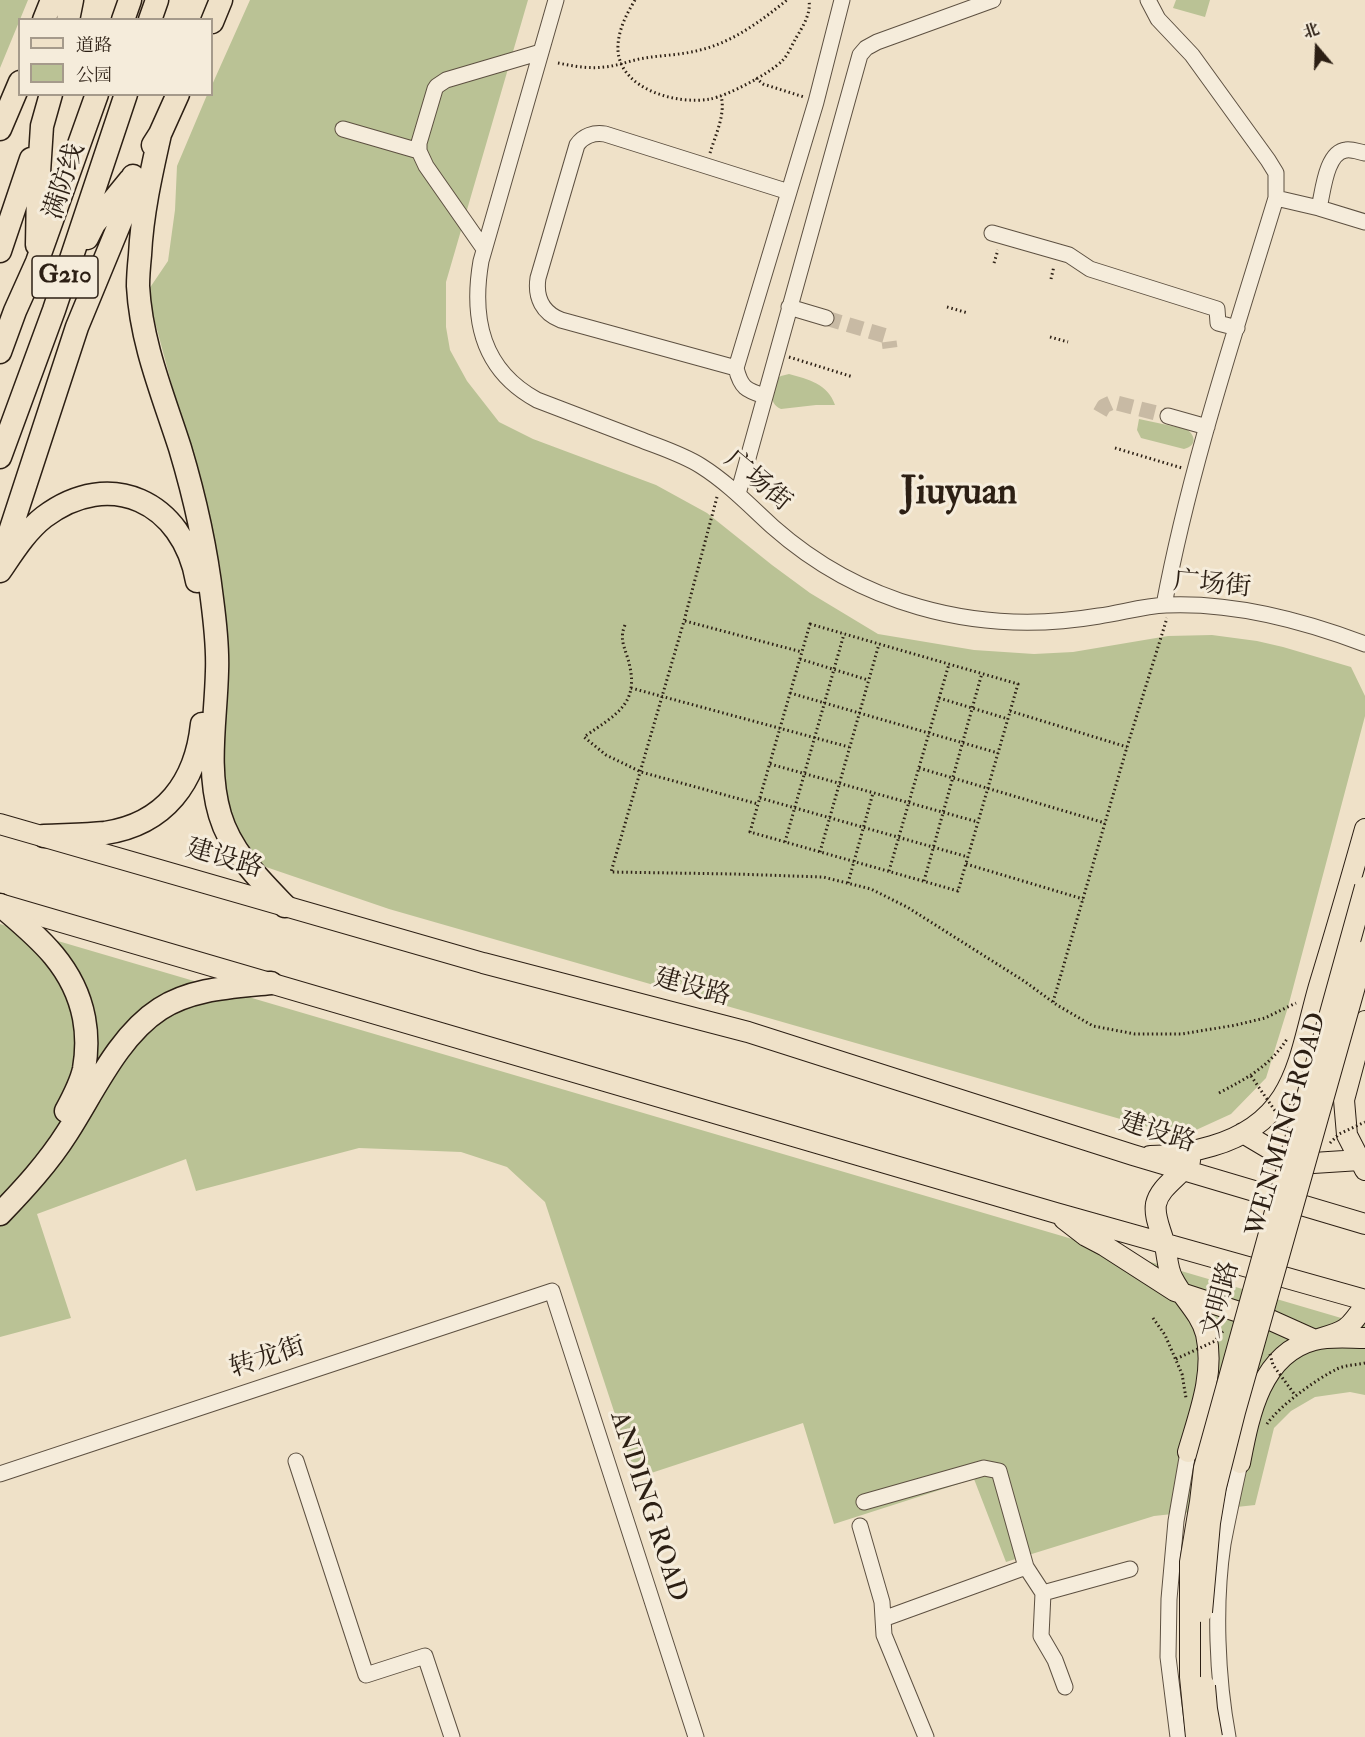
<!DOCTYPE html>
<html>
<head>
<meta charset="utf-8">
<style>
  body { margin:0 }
  #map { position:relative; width:1365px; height:1737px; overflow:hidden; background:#efe1c8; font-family:"IM FELL Double Pica","Noto Serif SC",serif }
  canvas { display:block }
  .legend { position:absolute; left:18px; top:18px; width:195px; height:78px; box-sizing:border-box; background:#f5ecdb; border:2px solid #a59a8b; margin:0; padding:8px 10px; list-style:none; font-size:18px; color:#2c1f14 }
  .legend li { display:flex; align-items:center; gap:12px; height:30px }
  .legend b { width:30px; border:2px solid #a59a8b }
  .north { position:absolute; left:1287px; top:18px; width:60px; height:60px; -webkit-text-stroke:4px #f5ecdb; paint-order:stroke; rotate:341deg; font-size:16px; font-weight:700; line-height:24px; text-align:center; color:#2c1f14 }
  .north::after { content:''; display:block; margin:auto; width:21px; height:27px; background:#2c1f14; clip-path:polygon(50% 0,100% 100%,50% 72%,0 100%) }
</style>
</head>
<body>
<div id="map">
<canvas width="1365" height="1737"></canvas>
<ul class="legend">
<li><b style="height:8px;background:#efe1c8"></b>道路</li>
<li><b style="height:16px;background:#bac295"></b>公园</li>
</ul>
<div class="north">北</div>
</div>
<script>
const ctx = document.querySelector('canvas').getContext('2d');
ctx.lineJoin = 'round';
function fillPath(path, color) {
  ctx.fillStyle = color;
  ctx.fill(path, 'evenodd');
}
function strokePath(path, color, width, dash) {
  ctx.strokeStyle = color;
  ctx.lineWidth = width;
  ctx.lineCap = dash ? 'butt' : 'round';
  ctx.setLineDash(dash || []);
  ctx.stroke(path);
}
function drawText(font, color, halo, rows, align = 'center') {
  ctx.font = font + ' "IM FELL Double Pica","Noto Serif SC",serif';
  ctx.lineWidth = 6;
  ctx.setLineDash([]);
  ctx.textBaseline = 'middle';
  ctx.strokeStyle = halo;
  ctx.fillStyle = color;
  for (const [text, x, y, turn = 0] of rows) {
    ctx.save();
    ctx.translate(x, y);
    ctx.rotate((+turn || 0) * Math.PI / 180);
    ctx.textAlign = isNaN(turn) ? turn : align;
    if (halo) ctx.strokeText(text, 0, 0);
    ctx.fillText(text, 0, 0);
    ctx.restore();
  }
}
const green = new Path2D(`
  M0 0H28L0 68Z
  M250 0H528L446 282V327L450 350 467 381 499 422 533 439 656 485 707 513 772 565 810 593 878 634 974 650 1034 654 1073 652 1168 636 1212 635 1257 641 1283 647 1351 667 1365 696V716L1288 1007 1266 1078 1231 1114 1196 1130 1176 1135 389 909 266 867 240 842 226 803 221 767 227 657 220 565 147 292 168 261 175 210 177 166 207 95 212 94V85Z
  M1176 0H1210L1205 17 1173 8Z
  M789 374C808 379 828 384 835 405H816L781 409C767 402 773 391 776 379L781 376Z
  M1139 419 1186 429C1196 435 1197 446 1184 449L1141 438 1137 430Z
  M0 924 1365 1325V1395L1350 1392 1315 1397 1291 1411 1274 1428 1255 1505 1154 1516 1006 1562 974 1479 834 1524 803 1423 636 1478 545 1202 507 1167 461 1152 359 1148 196 1191 186 1159 37 1214 71 1318 0 1337Z`);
const minorTunnel = new Path2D(`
  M826 318 886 336 889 341 890 348
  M1100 413 1104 406 1113 402 1168 416`);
const path = new Path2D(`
  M635 0C626 15 617 32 618 51 621 90 678 105 710 99 727 96 769 74 782 61 788 55 792 45 796 38 803 26 811 14 809 0
  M558 63C573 66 588 69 604 67 618 66 631 60 645 58 663 55 682 55 700 50 733 42 761 21 787 0
  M756 78 763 84 804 97
  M710 153C715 136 726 114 721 96
  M994 263 998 250
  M1051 279 1054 266
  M947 307 968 313
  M1050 337 1068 342
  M789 357 853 377
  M1115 448 1182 468
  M717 497 684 621 611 872 734 874 823 877 871 889 907 907 1024 981 1057 1005 1093 1026 1135 1034H1182L1236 1025 1265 1018 1296 1003
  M685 621 802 652
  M810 624 1018 684 958 891 750 832Z
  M625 625C620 637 623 644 627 656 642 703 618 713 584 737L606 755 641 772 758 804
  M800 659 868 680
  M631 688 849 747
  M790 693 998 753
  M939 698 1008 719
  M1010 711 1127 747
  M770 764 978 822
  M919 768 1105 823
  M760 798 968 857
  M785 842 844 634
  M820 852 879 644
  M966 864 1083 899
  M889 871 949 664
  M924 881 982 673
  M848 883 873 793
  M1053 1002 1127 747 1167 618
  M1219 1093C1247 1078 1269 1067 1287 1039
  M1153 1318 1165 1335 1182 1374 1186 1398
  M1267 1424C1279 1406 1318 1378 1337 1369 1345 1365 1356 1365 1365 1363`);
const minor = new Path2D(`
  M556 0 481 261C471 319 482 370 537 400 571 413 605 426 639 439 659 447 682 454 701 466 728 483 750 506 773 527 816 565 866 592 919 607 978 624 1040 626 1099 616 1121 613 1143 606 1166 605 1234 602 1302 620 1365 644
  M1148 0 1158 19 1192 55 1268 160 1276 173V198C1235 333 1190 467 1164 605
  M343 129 419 151
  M1276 198 1319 208 1365 222
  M1319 208C1323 192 1326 152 1346 150 1352 149 1359 152 1365 153
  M992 233 1069 255 1090 269 1217 309 1218 323 1237 328
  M484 249 426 166 419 151V143L435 89 437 86 446 80 541 52
  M789 307 826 318
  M736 368 561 320C543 313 535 298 538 278L577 145C583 136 594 132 605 134L789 192
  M764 396C746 390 741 388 736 368L816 102 842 0
  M1168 416 1207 427
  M738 494 860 55 866 48 877 42 993 0
  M296 1461 366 1675 425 1656 452 1737
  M0 1474 552 1291 696 1737
  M864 1502 984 1468 999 1471 1026 1567 1043 1593 1041 1636 1055 1660 1065 1687
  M860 1526 882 1602 884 1635 926 1737
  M1043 1593 1130 1569
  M883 1619 1026 1567
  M1178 1737 1168 1657 1169 1599 1176 1521 1188 1452
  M1228 1737C1217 1678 1214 1604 1223 1544 1228 1517 1234 1490 1240 1463`);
const major = new Path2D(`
  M0 824 483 963 748 1032 1133 1155 1365 1224
  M0 904 1056 1213 1365 1300
  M1365 1021 1344 1100 1347 1135 1365 1170
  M1243 1133 1275 1152 1313 1163 1360 1160
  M1150 1156C1171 1156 1192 1152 1212 1146 1297 1121 1298 1059 1319 986 1335 934 1350 882 1365 829
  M1064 1219 1086 1236 1105 1246 1175 1291 1239 1312 1266 1318 1315 1340C1345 1331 1347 1332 1365 1305
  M1188 1452C1199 1414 1215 1374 1206 1334 1200 1312 1183 1299 1173 1279 1166 1267 1168 1252 1163 1239 1160 1228 1154 1216 1156 1204 1160 1186 1181 1176 1190 1161
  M1240 1463C1249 1417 1260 1354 1314 1340 1330 1336 1349 1338 1365 1338`);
const highway = new Path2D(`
  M44 20 52 0
  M68 20 72 0
  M123 20 130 0
  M150 20 157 0
  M212 22 221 0
  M0 129 20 82
  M160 134C151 174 142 214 140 255 139 265 138 276 138 286 141 343 163 395 180 448 195 498 206 547 212 599 215 622 218 647 217 671 216 719 206 768 220 815 231 852 259 879 285 906
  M153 145 160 134 178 94
  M87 238 94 224 130 180
  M37 245 38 188 42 126 51 94
  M0 251 31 159
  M0 352 15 311 37 262 97 94
  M0 457 54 310 126 94
  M2 556 77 327 129 201 133 176
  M0 571C13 552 26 531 44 517 110 467 183 502 197 581
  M44 836C64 835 85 835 105 833 165 824 196 782 202 724
  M0 905C38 937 74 966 84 1018 87 1034 87 1052 84 1069 81 1083 73 1098 66 1111
  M0 1214C24 1189 48 1163 67 1133 93 1093 118 1036 160 1009 192 988 234 987 271 983`);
const pathBridge = new Path2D(`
  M1251 1076 1278 1115 1279 1129
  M1330 1143 1339 1134 1365 1122
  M1270 1354 1273 1365 1295 1395
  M1176 1359 1215 1341 1223 1331`);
const majorBridge = new Path2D(`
  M1202 1612 1210 1523 1216 1487 1235 1412 1365 951
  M1205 1686 1207 1709 1212 1737
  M1196 1737 1190 1677V1562L1200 1502 1204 1468 1365 887`);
const shields = [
  [65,277,66]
];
const shieldNames = [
  ["G210",65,277]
];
const streetNames = [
  ["满防线",66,182,-72],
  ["广场街",757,482,40],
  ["广场街",1212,586,5],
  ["建设路",224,860,16],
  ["建设路",692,989,15],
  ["WENMING ROAD",1288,1125,-74],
  ["建设路",1157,1134,17],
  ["文明路",1222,1300,-75],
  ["转龙街",268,1359,-18],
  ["ANDING ROAD",647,1507,72]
];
const townNames = [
  ["Jiuyuan",959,495]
];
fillPath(green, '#bac295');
strokePath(minorTunnel, '#c8baa4', 15, [15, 8]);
strokePath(minor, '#5d5041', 17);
strokePath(major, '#2c1f14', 22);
strokePath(highway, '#2c1f14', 25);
strokePath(path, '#2c1f14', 3, [1.5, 3]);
strokePath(minor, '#f5ecdb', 15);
strokePath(major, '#efe1c8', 20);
strokePath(highway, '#efe1c8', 22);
strokePath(majorBridge, '#2c1f14', 22, []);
strokePath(pathBridge, '#2c1f14', 3, [1.5, 3]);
strokePath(majorBridge, '#efe1c8', 20);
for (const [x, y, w] of shields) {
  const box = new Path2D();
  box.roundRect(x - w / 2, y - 21, w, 42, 4.5);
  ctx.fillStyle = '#f5ecdb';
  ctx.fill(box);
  strokePath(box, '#2c1f14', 1.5);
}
drawText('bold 24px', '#2c1f14', null, shieldNames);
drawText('26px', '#2c1f14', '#f5ecdb', streetNames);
drawText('bold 38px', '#2c1f14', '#f5ecdb', townNames);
</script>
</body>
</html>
